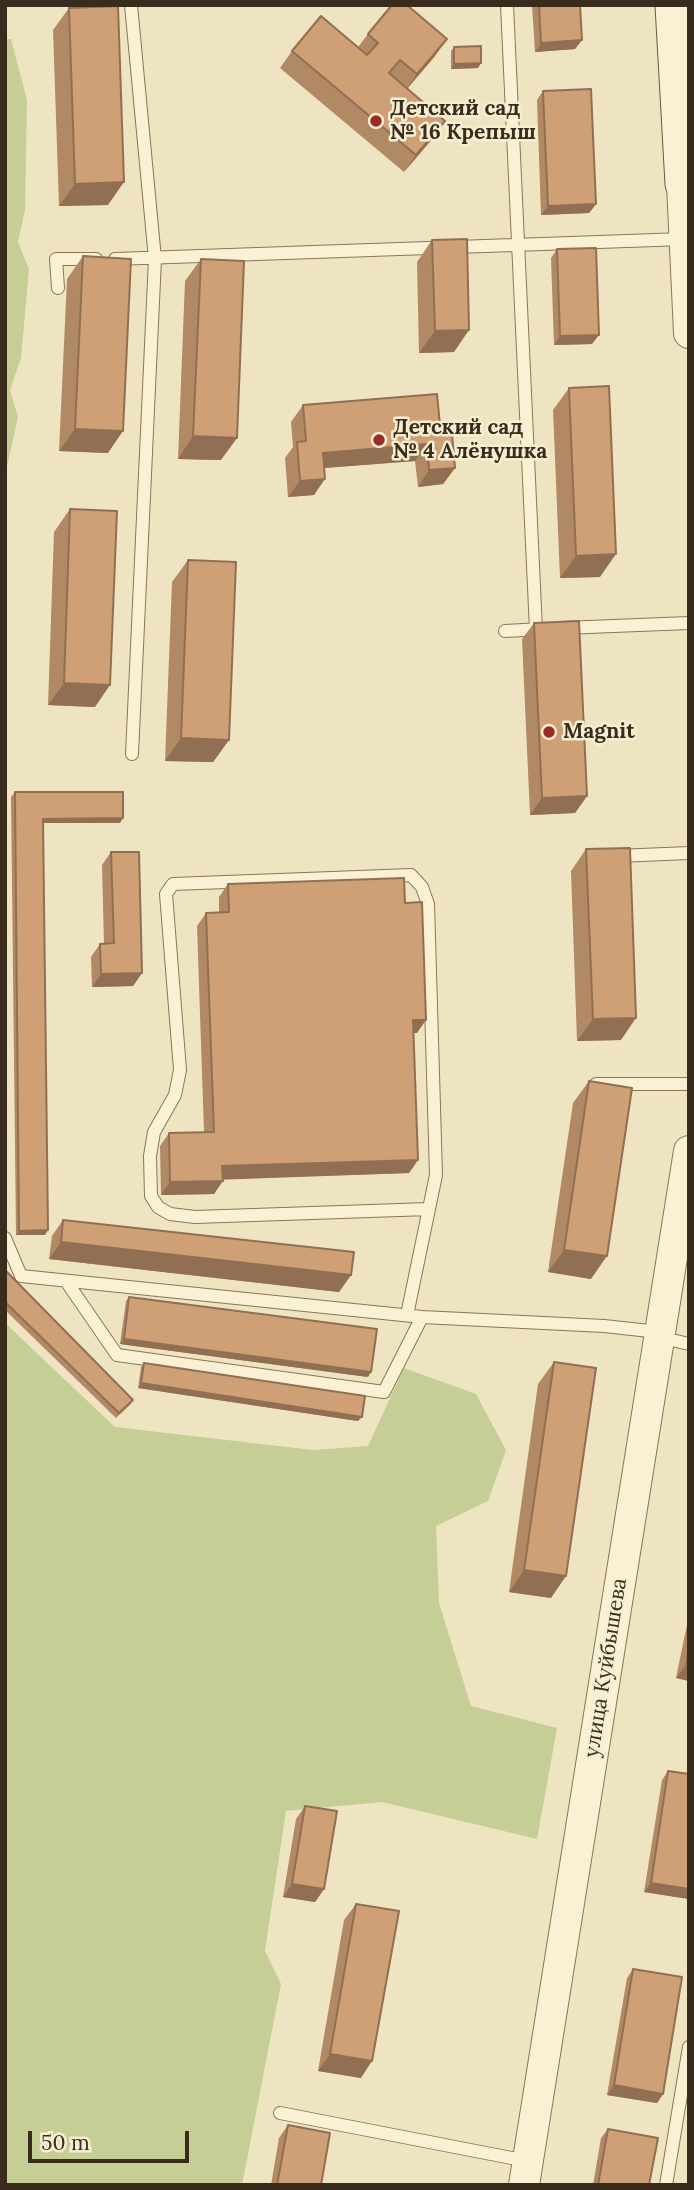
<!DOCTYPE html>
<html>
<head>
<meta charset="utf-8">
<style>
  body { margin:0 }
  #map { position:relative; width:694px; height:2190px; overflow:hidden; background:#efe4c2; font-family:Lora,serif }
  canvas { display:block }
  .frame { position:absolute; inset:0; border:7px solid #392c1d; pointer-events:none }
  .scale { position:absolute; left:28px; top:2131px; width:161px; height:32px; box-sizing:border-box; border:4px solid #392c1d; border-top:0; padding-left:9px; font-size:21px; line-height:24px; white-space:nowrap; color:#392c1d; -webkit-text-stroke:5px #f7eed2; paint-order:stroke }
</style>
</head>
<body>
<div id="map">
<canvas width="694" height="2190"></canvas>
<div class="frame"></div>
<div class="scale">50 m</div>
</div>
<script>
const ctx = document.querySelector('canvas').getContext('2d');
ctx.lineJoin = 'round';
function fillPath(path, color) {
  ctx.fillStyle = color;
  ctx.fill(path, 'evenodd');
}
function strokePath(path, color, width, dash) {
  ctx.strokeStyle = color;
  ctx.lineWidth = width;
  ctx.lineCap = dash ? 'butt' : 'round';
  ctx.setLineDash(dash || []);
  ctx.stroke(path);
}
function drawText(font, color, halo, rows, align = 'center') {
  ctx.font = font + ' Lora,serif';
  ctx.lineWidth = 5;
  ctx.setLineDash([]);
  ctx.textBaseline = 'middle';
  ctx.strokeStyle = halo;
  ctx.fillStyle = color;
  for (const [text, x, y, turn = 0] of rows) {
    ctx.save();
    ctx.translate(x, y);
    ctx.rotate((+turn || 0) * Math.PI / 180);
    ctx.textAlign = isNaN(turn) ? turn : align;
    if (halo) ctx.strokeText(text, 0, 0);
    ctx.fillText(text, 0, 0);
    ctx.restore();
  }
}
const green = new Path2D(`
  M5 39H11L27 100 25 210 18 242 29 269 21 358 10 390 18 417 5 476Z
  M5 1323 115 1427 313 1450 368 1446 404 1368 476 1394 506 1450 488 1501 436 1526 439 1603 471 1706 557 1728 537 1839 382 1802 286 1811 265 1951 281 1984 242 2185H5Z`);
const service = new Path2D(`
  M131 5 155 259 132 754
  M507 5 536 630
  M115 259 684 239
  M58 288 56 259H96
  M563 628 689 623
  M505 631 542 629
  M617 856 689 853
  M596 1084H689
  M5 1238 21 1276 422 1317 604 1326 659 1332
  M66 1281 117 1355 384 1392 422 1317
  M407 1315 436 1175 428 904 422 887 411 875 173 884 166 894 180 1070 175 1095 154 1132 150 1156 151 1196 158 1207 170 1214 195 1217 429 1209
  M659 1337 689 1344
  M280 2113 527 2161
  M666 2185 689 2047`);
const tertiary = new Path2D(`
  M682 184 689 333
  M524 2185 689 1151`);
const secondary = new Path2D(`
  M672 5 682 184 689 183`);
const wall = new Path2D(`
  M532 5H580L582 40 575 49 535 52Z
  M69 8 108 205 59 206 53 30Z
  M368 34 435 56 407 89 433 138 404 172 280 68 292 51 358 47Z
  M454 47 478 68 451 69V51Z
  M543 91 596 204 589 213 541 215 537 100Z
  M432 240 454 352 419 353 417 262Z
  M557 249 592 344 554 345 551 258Z
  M83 256 108 453 59 451 67 279Z
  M201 259 221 460 178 459 185 281Z
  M569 388 600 577 560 578 553 410Z
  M303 405 441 435 455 468 443 484 418 487 415 461 324 468 314 495 288 497 285 458 293 447 291 422Z
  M70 509 95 707 48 705 54 532Z
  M188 560 229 740 213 762 165 761 172 582Z
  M534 623 587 796 575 813 530 815 522 639Z
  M15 792 120 823H43L45 1235H16L11 797Z
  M586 849 621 1040 577 1041 571 871Z
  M111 852 142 973 133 986 92 987 91 957 100 944H104L102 865Z
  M228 884 405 903 417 1033H413L418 1160 409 1173 223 1179 214 1194 161 1195 160 1146 169 1133 204 1132 197 926 206 913H219V897Z
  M589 1081 591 1279 548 1272 573 1103Z
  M63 1220 351 1275 339 1292 49 1259 52 1236Z
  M5 1270 133 1400 130 1405 116 1418 5 1310Z
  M129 1297 368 1377 120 1344 126 1301Z
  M554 1362 551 1598 509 1592 538 1384Z
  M144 1363 358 1421 138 1388 141 1367Z
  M689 1615V1681L676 1678Z
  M668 1771 689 1899 644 1892 662 1780Z
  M305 1806 324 1889 315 1902 283 1897 296 1819Z
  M356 1904 361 2078 318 2071 344 1920Z
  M633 1969 663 2094 657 2103 607 2095 627 1978Z
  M288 2125 321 2185H271L279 2138Z
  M608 2129 649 2185H593L601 2138Z`);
const shadedWall = new Path2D(`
  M447 39 435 56 405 91 417 74Z
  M582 40 575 49 535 52 541 43Z
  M481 63 478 68 451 69 454 64Z
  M445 121 433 138 404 172 416 155Z
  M124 182 108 205 59 206 75 184Z
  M596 204 589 213 541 215 548 206Z
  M469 330 454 352 419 353 435 331Z
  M599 335 592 344 554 345 560 336Z
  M75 429 123 431 108 453 59 451Z
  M193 436 237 438 221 460 178 459Z
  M427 444 415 461 311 469 323 453Z
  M455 468 443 484 418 487 429 470Z
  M325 479 314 495 288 497 300 481Z
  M616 554 600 577 560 578 576 556Z
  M64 683 110 685 95 707 48 705Z
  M181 738 229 740 213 762 165 761Z
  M587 796 575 813 530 815 542 798Z
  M123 818 120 823H40L43 819Z
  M142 973 133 986 92 987 101 974Z
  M636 1018 621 1040 577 1041 593 1019Z
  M413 1020H426L417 1033H404Z
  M418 1160 409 1173 213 1180 222 1166Z
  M223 1181 214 1194 161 1195 170 1182Z
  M48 1230 45 1235H16L19 1231Z
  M61 1242 351 1275 339 1292 49 1259Z
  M564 1250 607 1256 591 1279 548 1272Z
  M124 1339 371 1372 368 1377 120 1344Z
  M141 1383 362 1417 358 1421 138 1388Z
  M524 1570 566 1576 551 1598 509 1592Z
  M686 1665 689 1666V1681L676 1678Z
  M651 1883 689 1889V1899L644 1892Z
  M292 1884 324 1889 315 1902 283 1897Z
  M330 2054 372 2061 361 2078 318 2071Z
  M614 2085 663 2094 657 2103 607 2095Z`);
const building = new Path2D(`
  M392 5H407L447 39 417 74 400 60 389 73 445 121 416 155 292 51 321 16 367 55 378 43 368 34Z
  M539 5H580L582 40 541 43Z
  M118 6 124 182 75 184 69 8Z
  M481 46V63L454 64V47Z
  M591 89 596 204 548 206 543 91Z
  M467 239 469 330 435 331 432 240Z
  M596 248 599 335 560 336 557 249Z
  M83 256 131 259 123 431 75 429Z
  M201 259 244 261 237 438 193 436Z
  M609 386 616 554 576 556 569 388Z
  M437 394 441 435 452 434 455 468 429 470 427 444 323 453 325 479 300 481 297 442 306 441 303 405Z
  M70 509 117 511 110 685 64 683Z
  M188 560 236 562 229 740 181 738Z
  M579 621 587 796 542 798 534 623Z
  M15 792H123V818L43 819 48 1230 19 1231Z
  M630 848 636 1018 593 1019 586 849Z
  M111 852H139L142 973 101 974 100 944 114 943Z
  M404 878 405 903 422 902 426 1020H413L418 1160 222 1166 223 1181 170 1182 169 1133 214 1132 206 913 229 912 228 884Z
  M589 1081 632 1088 607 1256 564 1250Z
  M63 1220 354 1252 351 1275 61 1242Z
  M5 1270 133 1400 119 1413 5 1302Z
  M129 1297 377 1329 371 1372 124 1339Z
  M554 1362 596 1368 566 1576 524 1570Z
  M144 1363 365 1396 362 1417 141 1383Z
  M689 1649V1666L686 1665Z
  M668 1771 689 1774V1889L651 1883Z
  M305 1806 337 1811 324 1889 292 1884Z
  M356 1904 399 1911 372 2061 330 2054Z
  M633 1969 682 1977 663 2094 614 2085Z
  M288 2125 330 2133 321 2185H277Z
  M608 2129 658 2138 649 2185H598Z`);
const markers = [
  [376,121,7,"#9b2b26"],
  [379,440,7,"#9b2b26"],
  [549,732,7,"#9b2b26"]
];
const poiNames = [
  ["Детский сад",390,109],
  ["№ 16 Крепыш",390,133],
  ["Детский сад",393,428],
  ["№ 4 Алёнушка",393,452],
  ["Magnit",563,732]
];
const streetNames = [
  ["улица Куйбышева",606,1668,-81]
];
fillPath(green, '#c5ce95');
strokePath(service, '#8a7558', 14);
strokePath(tertiary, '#8a7558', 32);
strokePath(secondary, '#6c563c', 35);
strokePath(service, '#faf1d5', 12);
strokePath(tertiary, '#faf1d5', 30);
strokePath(secondary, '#faf1d5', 33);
fillPath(wall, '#b28965');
fillPath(shadedWall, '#916f53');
fillPath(building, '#cf9f76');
strokePath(building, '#916f53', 2);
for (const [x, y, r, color] of markers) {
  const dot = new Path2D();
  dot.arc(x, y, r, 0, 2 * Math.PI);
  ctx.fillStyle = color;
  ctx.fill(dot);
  strokePath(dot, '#f7eed2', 2.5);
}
drawText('bold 21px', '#392c1d', '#f7eed2', poiNames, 'left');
drawText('21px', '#392c1d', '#f7eed2', streetNames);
</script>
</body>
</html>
